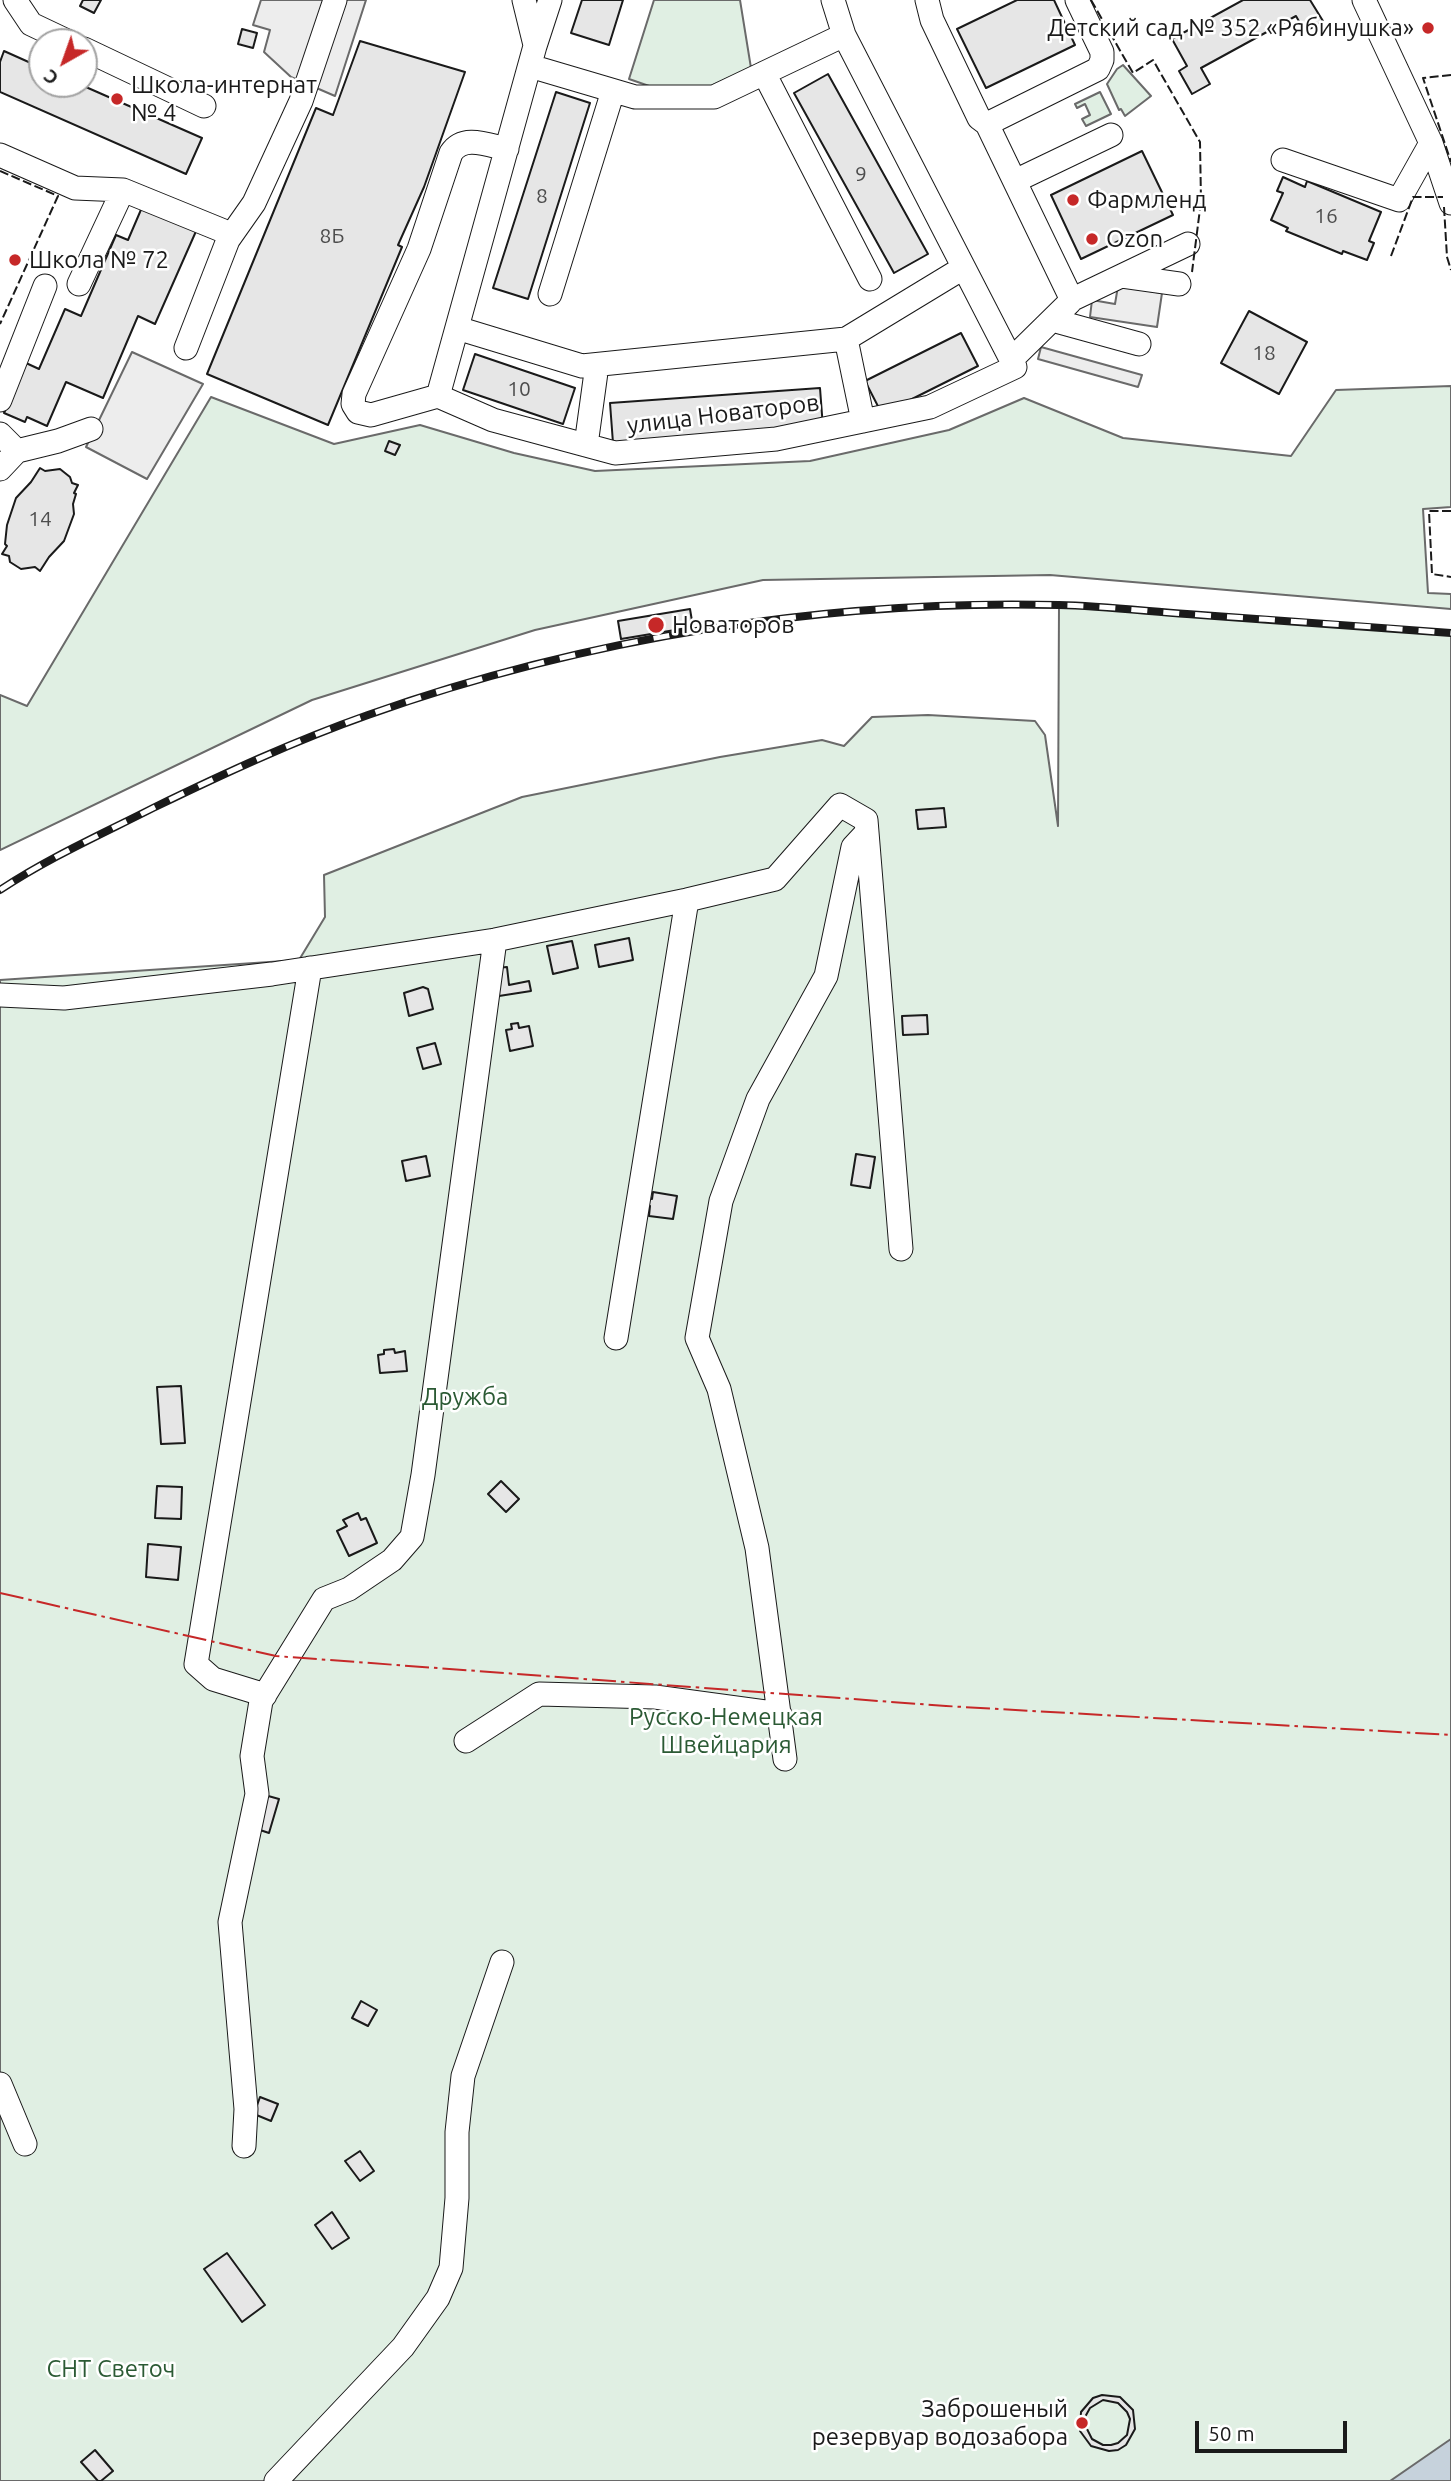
<!DOCTYPE html>
<html>
<head>
<meta charset="utf-8">
<style>
  body { margin:0 }
  #map { position:relative; width:1451px; height:2481px; overflow:hidden; background:#fff; font-family:Ubuntu,sans-serif }
  canvas { display:block }
  .north { position:absolute; left:28px; top:28px; width:70px; height:70px; box-sizing:border-box; background:#fff; border:2px solid #a3a3a3; border-radius:50%; rotate:220deg; font-size:19px; font-weight:700; line-height:28px; text-align:center; color:#1a1a1a }
  .north::after { content:''; display:block; margin:auto; width:24px; height:32px; background:#c62828; clip-path:polygon(50% 0,100% 100%,50% 72%,0 100%) }
  .scale { position:absolute; left:1195px; top:2421px; width:152px; height:32px; box-sizing:border-box; border:4px solid #1a1a1a; border-top:0; padding-left:9px; font-size:21px; line-height:24px; white-space:nowrap; color:#1a1a1a; -webkit-text-stroke:5px #fff; paint-order:stroke }
</style>
</head>
<body>
<div id="map">
<canvas width="1451" height="2481"></canvas>
<div class="north">С</div>
<div class="scale">50 m</div>
</div>
<script>
const ctx = document.querySelector('canvas').getContext('2d');
ctx.lineJoin = 'round';
function fillPath(path, color) {
  ctx.fillStyle = color;
  ctx.fill(path, 'evenodd');
}
function strokePath(path, color, width, dash) {
  ctx.strokeStyle = color;
  ctx.lineWidth = width;
  ctx.lineCap = dash ? 'butt' : 'round';
  ctx.setLineDash(dash || []);
  ctx.stroke(path);
}
function drawText(font, color, halo, rows, align = 'center') {
  ctx.font = font + ' Ubuntu,sans-serif';
  ctx.lineWidth = 5;
  ctx.setLineDash([]);
  ctx.textBaseline = 'middle';
  ctx.strokeStyle = halo;
  ctx.fillStyle = color;
  for (const [text, x, y, turn = 0] of rows) {
    ctx.save();
    ctx.translate(x, y);
    ctx.rotate((+turn || 0) * Math.PI / 180);
    ctx.textAlign = isNaN(turn) ? turn : align;
    if (halo) ctx.strokeText(text, 0, 0);
    ctx.fillText(text, 0, 0);
    ctx.restore();
  }
}
const green = new Path2D(`
  M654 0H740L751 68 711 86 652 87 629 79Z
  M1123 65 1151 96 1125 116 1121 109 1119 110 1107 84 1117 69Z
  M1100 92 1111 114 1086 126 1082 119 1090 115 1085 104 1077 108 1075 104Z
  M1451 386V507L1423 509 1428 593 1451 594V609L1050 575 763 580 535 630 312 700 0 850V695L27 706 211 397 334 444 420 425 514 453 595 471 810 461 949 430 1024 398 1123 438 1291 456 1336 390Z
  M1059 605 1451 633V2481H0V980L299 960 325 917 324 875 522 797 720 757 822 740 844 746 872 717 928 715 1035 721 1045 735 1058 826Z`);
const parking = new Path2D(`
  M261 0H366L335 96 291 77 264 52 270 30 253 25Z
  M1118 286 1162 293 1157 327 1090 317 1092 300 1115 304Z
  M1041 347 1142 375 1138 387 1038 359Z
  M132 352 203 384 147 479 86 447Z`);
const water = new Path2D(`
  M1451 2439V2481H1390L1448 2441Z`);
const building = new Path2D(`
  M83 0H101L94 13 80 6Z
  M582 0H623L609 45 571 33Z
  M1017 0H1054L1075 45 986 88 957 29Z
  M1243 0H1310L1323 21 1305 32 1296 16 1201 68 1210 84 1192 94 1179 71 1187 66 1172 39Z
  M242 29 257 33 253 48 238 44Z
  M360 41 465 72 424 187 398 245 402 247 328 425 207 374 316 108 333 115Z
  M4 51 42 68V84H79L202 138 186 174 0 92V62Z
  M828 74 928 254 894 273 794 93Z
  M556 92 590 103 528 299 493 288Z
  M1142 151 1173 215 1081 259 1051 195Z
  M1283 177 1305 187 1307 181 1381 212 1369 241 1374 243 1367 260 1343 251 1342 254 1286 231 1288 228 1271 220 1283 193 1277 191Z
  M143 205 197 229 155 324 138 316 103 398 66 382 47 426 27 417 25 422 4 413 26 363 39 369 65 309 81 316 116 235 128 240Z
  M1249 311 1307 342 1279 394 1221 363Z
  M961 333 978 366 882 414 865 381Z
  M475 354 575 388 563 424 463 390Z
  M820 388 823 428 613 443 610 403Z
  M389 441 400 445 395 455 385 451Z
  M40 468 45 471 60 469 70 477 72 483 78 485 74 493 76 494 73 504 74 514 64 541 49 557 40 571 35 567 21 569 10 562 9 556 2 554 7 546 5 544 7 525 16 498 31 482Z
  M690 609 693 627 621 639 618 621Z
  M944 808 946 827 918 829 916 810Z
  M629 938 633 960 599 967 595 945Z
  M572 941 578 968 553 974 547 946Z
  M507 967 509 985 529 981 531 991 499 996 496 968Z
  M423 987 428 989 433 1009 409 1016 404 993Z
  M927 1015 928 1034 903 1035 902 1016Z
  M518 1023 519 1028 529 1026 533 1046 510 1051 506 1030 512 1029 511 1024Z
  M435 1043 441 1064 423 1069 417 1048Z
  M856 1154 875 1157 870 1188 851 1185Z
  M426 1156 430 1176 406 1181 402 1161Z
  M653 1192 677 1196 673 1219 649 1216 650 1206 646 1205 647 1198 652 1199Z
  M394 1349 395 1353 405 1351 407 1371 380 1373 378 1355 384 1354V1350Z
  M181 1386 185 1443 161 1444 157 1387Z
  M501 1481 519 1499 506 1512 488 1494Z
  M157 1486 182 1487 181 1519 155 1518Z
  M358 1513 361 1520 366 1518 377 1543 349 1556 337 1531 347 1526 343 1520Z
  M148 1544 181 1547 178 1580 146 1577Z
  M261 1794 279 1799 269 1833 251 1827Z
  M361 2001 377 2010 368 2026 352 2018Z
  M260 2097 278 2104 271 2121 254 2114Z
  M360 2151 374 2171 360 2181 345 2161Z
  M332 2212 349 2238 332 2249 315 2225Z
  M227 2253 265 2305 242 2322 204 2269Z
  M1102 2395 1120 2397 1133 2410 1135 2429 1126 2445 1118 2450 1109 2451 1091 2446 1080 2431 1081 2412 1093 2398ZM1103 2400 1118 2403 1127 2412 1130 2419 1127 2435 1118 2443 1111 2445H1103L1092 2439 1085 2425V2417L1090 2408Z
  M95 2450 113 2471 101 2481H98L81 2462Z`);
const minor = new Path2D(`
  M15 0 31 24 69 42
  M524 0 535 45
  M927 0 932 20 979 118 987 124 1098 69 1102 60V52L1077 0
  M1364 0 1431 143 1451 203
  M84 49 204 106
  M530 66 635 97H714L844 35
  M764 73 870 279
  M987 124 1071 298 1070 302 1011 360
  M0 155 75 188 123 190 231 234
  M1283 160 1399 200 1431 143
  M1015 181 1111 135
  M1122 276 1179 284
  M79 284 123 190
  M550 294 613 91
  M1071 300 1188 244
  M1052 320 1139 344
  M457 328 582 366 846 339 963 268
  M846 339 863 421
  M186 348 228 240 254 203 301 101 335 0
  M438 396 493 420 615 453 776 439 930 407 1015 367 844 35 833 0
  M438 396 371 415 358 412 353 404 354 394 419 249 451 153C463 134 488 145 507 149
  M438 396 535 46 550 0
  M0 400 45 286
  M0 434 17 451
  M586 445 597 365
  M0 469 17 451 58 441 91 429
  M0 995 64 998 272 974 495 940 687 900 775 879 840 805 866 820 901 1249
  M616 1338 687 900
  M265 1695 213 1679 196 1664 310 968
  M466 1741 539 1694 655 1697 780 1714
  M785 1759 757 1548 719 1389 697 1338 721 1201 758 1099 826 976 853 847 867 832
  M0 2084 25 2144
  M244 2146 246 2109 230 1922 257 1794 252 1756 261 1701 324 1599 349 1589 392 1560 412 1537 423 1475 495 940
  M276 2481 403 2347 438 2298 451 2268 457 2198V2132L463 2076 502 1962`);
const rail = new Path2D(`
  M0 890C48 858 102 834 153 808 223 774 294 741 368 715 584 638 829 599 1059 605 1102 606 1145 611 1187 614 1275 620 1363 626 1451 633`);
const fence = new Path2D(`
  M1091 0 1133 73 1153 60 1200 142 1201 201 1192 272
  M1451 75 1423 78 1451 162
  M0 171 58 196 0 324
  M1444 207 1447 257 1451 270
  M1391 256 1413 197H1443
  M1451 511H1429L1432 574 1451 577`);
const power = new Path2D(`
  M0 1593 276 1656 946 1706 1451 1735`);
const markers = [
  [1428,28,7,"#c62828"],
  [117,99,7,"#c62828"],
  [1073,200,7,"#c62828"],
  [1092,239,7,"#c62828"],
  [15,260,7,"#c62828"],
  [656,625,9,"#c62828"],
  [1082,2423,7,"#c62828"]
];
const numberNames = [
  ["9",861,174],
  ["8",542,196],
  ["16",1326,216],
  ["8Б",332,236],
  ["18",1264,353],
  ["10",519,389],
  ["14",40,519]
];
const poiNames = [
  ["Детский сад № 352 «Рябинушка»",1414,28,"right"],
  ["Школа-интернат",131,85],
  ["№ 4",131,113],
  ["Фармленд",1087,200],
  ["Ozon",1106,239],
  ["Школа № 72",29,260],
  ["Новаторов",672,625],
  ["Заброшеный",1068,2409,"right"],
  ["резервуар водозабора",1068,2437,"right"]
];
const streetNames = [
  ["улица Новаторов",723,414,-7]
];
const parkNames = [
  ["Дружба",465,1397],
  ["Русско-Немецкая",726,1717],
  ["Швейцария",726,1745],
  ["СНТ Светоч",111,2369]
];
fillPath(green, '#e0efe3');
strokePath(green, '#6a6a6a', 2);
fillPath(parking, '#ededed');
strokePath(parking, '#6a6a6a', 2);
fillPath(water, '#c6d2dc');
strokePath(water, '#6a6a6a', 2);
fillPath(building, '#e6e6e6');
strokePath(building, '#1a1a1a', 2);
strokePath(minor, '#1a1a1a', 25);
strokePath(minor, '#fff', 23);
strokePath(rail, '#1a1a1a', 8);
strokePath(rail, '#fff', 5, [16]);
strokePath(fence, '#1a1a1a', 2, [9, 3.5]);
strokePath(power, '#c62828', 2, [24, 5, 3.5, 5]);
for (const [x, y, r, color] of markers) {
  const dot = new Path2D();
  dot.arc(x, y, r, 0, 2 * Math.PI);
  ctx.fillStyle = color;
  ctx.fill(dot);
  strokePath(dot, '#fff', 2.5);
}
drawText('21px', '#4d4d4d', null, numberNames);
drawText('24px', '#1a1a1a', '#fff', poiNames, 'left');
drawText('24px', '#1a1a1a', '#fff', streetNames);
drawText('24px', '#2b5a34', '#fff', parkNames);
</script>
</body>
</html>
